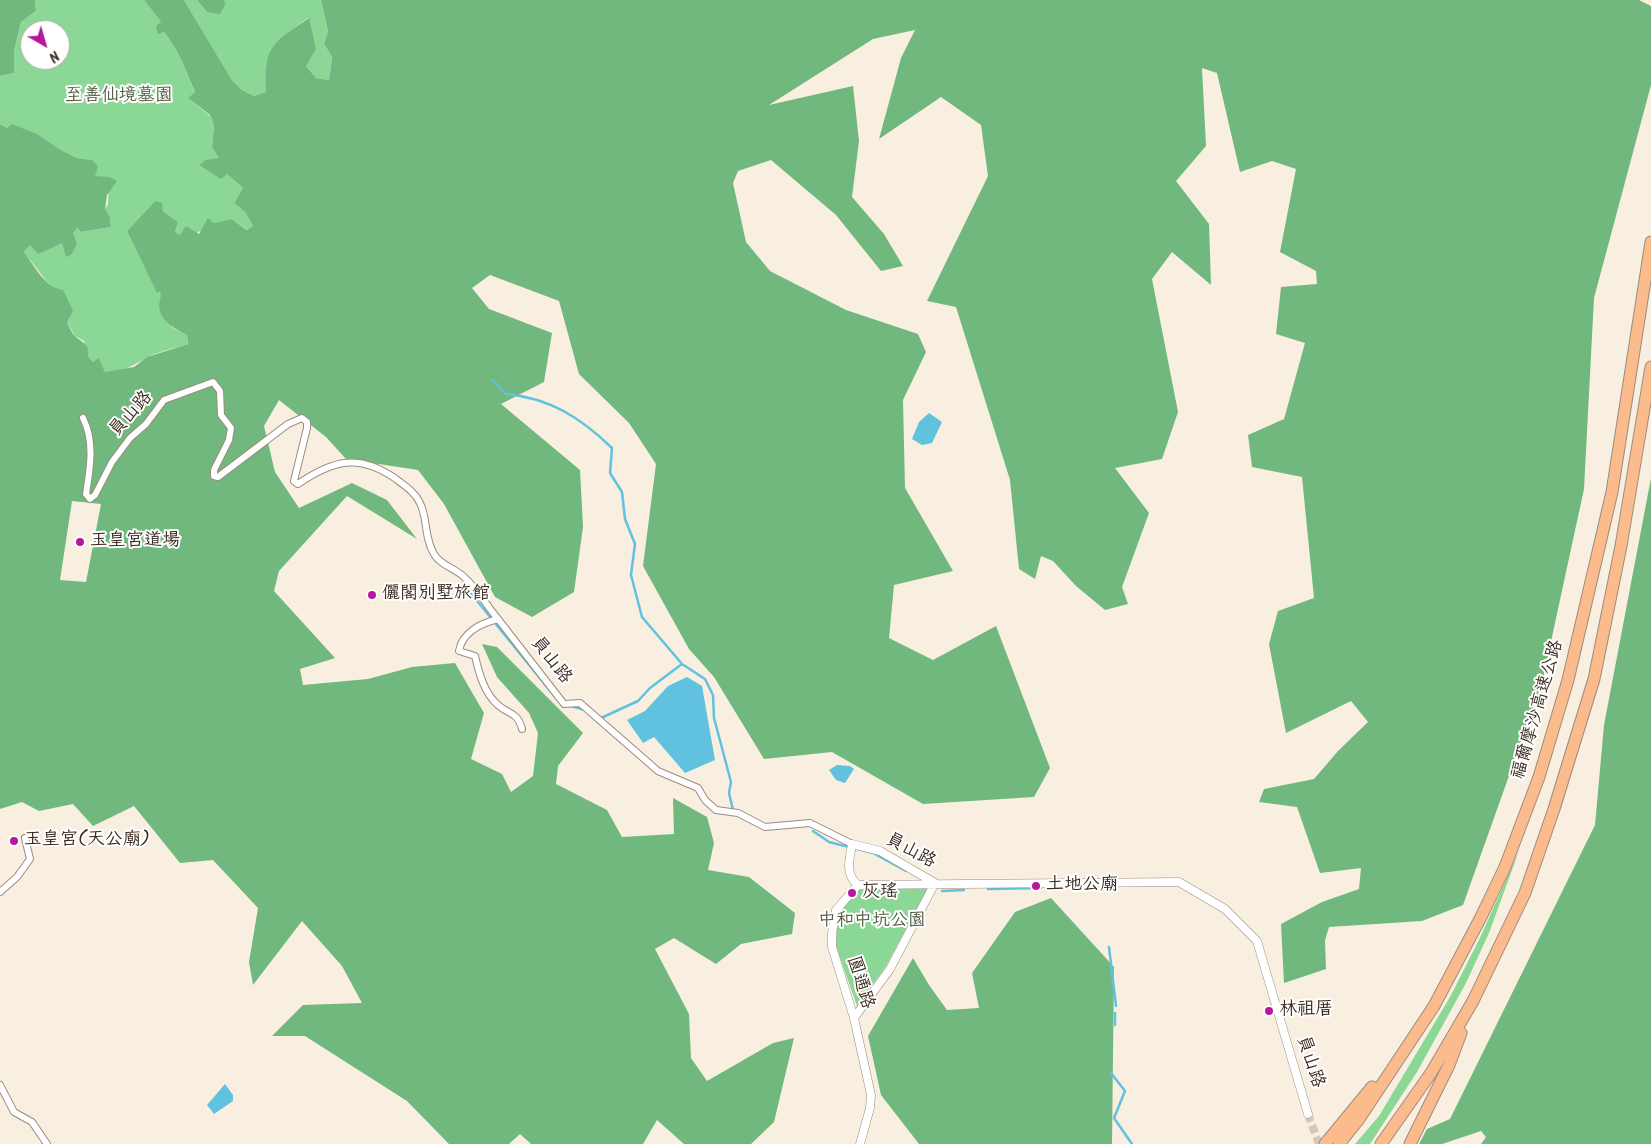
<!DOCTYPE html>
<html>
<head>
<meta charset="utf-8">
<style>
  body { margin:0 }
  #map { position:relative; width:1651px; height:1144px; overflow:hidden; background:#f9efe0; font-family:Kalam,sans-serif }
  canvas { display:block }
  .north { position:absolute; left:20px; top:20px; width:50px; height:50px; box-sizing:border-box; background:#fff; border:1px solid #b1aaa5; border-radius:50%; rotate:142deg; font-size:14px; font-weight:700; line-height:20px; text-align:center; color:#3b2a1e }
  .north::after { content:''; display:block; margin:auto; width:18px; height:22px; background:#b5179e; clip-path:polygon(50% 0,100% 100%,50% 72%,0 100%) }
</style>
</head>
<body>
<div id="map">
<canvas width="1651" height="1144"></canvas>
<div class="north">N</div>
</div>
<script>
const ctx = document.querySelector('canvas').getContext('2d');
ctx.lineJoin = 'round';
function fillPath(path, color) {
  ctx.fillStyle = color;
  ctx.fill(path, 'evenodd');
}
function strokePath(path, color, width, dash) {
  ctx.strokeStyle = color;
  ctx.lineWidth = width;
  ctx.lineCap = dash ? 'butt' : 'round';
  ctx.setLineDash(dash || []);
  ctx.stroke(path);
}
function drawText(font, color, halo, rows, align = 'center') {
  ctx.font = font + ' Kalam,"LXGW WenKai TC",sans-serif';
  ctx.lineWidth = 4;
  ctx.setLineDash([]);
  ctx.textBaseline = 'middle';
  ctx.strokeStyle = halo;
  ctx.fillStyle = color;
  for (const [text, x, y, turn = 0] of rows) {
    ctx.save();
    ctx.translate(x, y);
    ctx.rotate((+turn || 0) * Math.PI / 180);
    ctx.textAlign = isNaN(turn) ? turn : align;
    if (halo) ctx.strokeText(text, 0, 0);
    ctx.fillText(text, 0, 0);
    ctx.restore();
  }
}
const green = new Path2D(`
  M35 0H144L161 22 158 33 164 32C179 50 186 72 195 93L188 98 210 116 214 126 212 147 220 159 205 160 199 165 227 174 243 188 234 203 245 212 253 226 248 230 232 219C226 221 217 221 212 224 200 230 189 242 175 232L178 222 163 211 155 201 127 231 157 292 160 290 162 296 159 308 173 328 187 335 188 344C176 348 156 352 146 358 128 368 128 370 105 372L99 359 93 362 88 356 84 341 75 336 67 322 56 289 47 282 24 252 30 245C54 248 61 246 77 228L81 232 111 227 110 217 105 209 108 204 109 177H95L92 160 77 158 61 150 39 135 7 128 0 124V76L14 73V51L21 22 36 11ZM30 30H60V60H30Z
  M184 0H197L207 12 226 3 224 0H321L328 31 324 44 332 57 329 80 316 78 306 66 312 36 308 18C274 42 264 49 266 92L254 96 242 90 232 80Z
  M1519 851 1489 933 1466 983 1417 1072 1370 1144H1355L1379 1116 1450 997 1479 940Z
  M928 888 886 966 857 1006 836 946 838 917 849 890Z`);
const forest = new Path2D(`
  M0 0H35L36 11 21 22 14 51V73L0 76Z
  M144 0H184L232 80 242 90 254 96 266 92C264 46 272 43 309 18L316 49 306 66 316 78 329 80 332 57 324 44 328 31 321 0H1639L1651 6V85L1594 298 1584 489 1542 683 1463 905 1422 921 1329 927 1325 940 1326 969 1284 983 1281 924 1322 902 1359 889 1361 868 1320 873 1297 807 1259 802 1264 789 1314 779 1338 751 1368 722 1351 701 1286 733 1269 644 1278 611 1314 598 1302 477 1252 467 1248 435 1284 419 1305 343 1276 334 1281 287 1317 284 1316 271 1280 252 1296 169 1272 161 1240 172 1217 73 1202 68 1206 146 1176 181 1209 224 1211 285 1172 252 1152 279 1178 412 1162 459 1115 468 1149 513 1122 587 1128 604 1105 610 1076 586 1053 561 1041 556 1035 579 1019 569 1010 480 956 307 927 301 988 176 981 125 941 97 879 139 901 58 915 30 873 39 769 105 853 86 859 141 852 197 884 234 903 266 881 271 836 215 771 160 738 171 733 183 746 242 770 271 846 310 918 334 926 352 903 400 905 488 953 571 894 585 889 638 933 660 996 626 1050 768 1034 797 923 804 832 752 764 759 714 677 689 649 643 566 656 464 629 423 579 374 559 301 490 275 472 288 489 309 552 333 544 382 501 404 580 470 583 527 574 592 532 617 495 597 444 504 418 470 346 459 326 437 279 400 264 426 275 472 299 508 352 483 387 500 417 539 347 496 279 571 274 591 335 658 300 669 303 685 368 679 412 667 455 663 484 713 471 759 502 774 511 792 533 776 538 733 529 713 497 677 482 644 497 647 583 733 558 766 556 784 607 810 622 837 674 834 673 798 707 817 714 843 708 870 749 877 795 913 792 934 741 944 716 964 674 938 655 949 689 1014 691 1058 707 1081 773 1043 794 1038 774 1122 751 1144H684L657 1120 643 1144H531L520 1134 509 1144H449L407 1101 305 1036H272L303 1005 362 1003 342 966 302 921 253 985 249 962 258 908 213 860 180 863 134 806 93 826 73 804 39 811 22 802 0 809V124L7 128 12 124 39 135 61 150 77 158 92 160 98 166 95 176 109 177 117 181 107 195 105 209 110 217 111 227 81 232 77 228 73 233 77 244 71 255 66 257 62 243 38 254 30 245 24 252C34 265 45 288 63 290L73 311 67 322C69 326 72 334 76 337 84 344 89 343 88 356L93 362 99 358 105 372 134 367 147 357 188 344 187 335C177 330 160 321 159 307 159 301 162 297 160 291L157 293 127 231 155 201 162 203 163 211 178 222 175 232 180 235 186 226 199 234 208 218 213 223 232 219 247 230 253 226 245 212 234 203 243 188 227 174 221 179 199 165 205 160 219 158 212 147 214 126 210 115 188 98 195 92C186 72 179 50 164 32L158 34 156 26 161 22ZM72 501 101 504 86 582 60 580Z
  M197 0H224L226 3 220 14 207 12Z
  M1651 478V1144H1481L1486 1137 1481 1131 1442 1144H1419L1427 1129 1450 1119 1595 825 1604 725Z
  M1051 898 1114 967 1112 1144H919L881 1095 868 1036 913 958 929 985 947 1010 979 1008 972 973 1015 912Z`);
const water = new Path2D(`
  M929 413 942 422 932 443 922 445 912 439 919 422Z
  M687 677 702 686 715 760 685 773 654 737 643 743 627 720 645 711 668 686Z
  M837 765 850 766 854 769 845 783 836 780 829 770Z
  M225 1084 233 1095V1101L214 1114 207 1105Z`);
const stream = new Path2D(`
  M493 380 506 394C550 398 581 418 612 448L610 473 622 492 625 519 635 544 631 575 642 617 682 664 705 679 713 695 714 718 731 782 729 793 733 810
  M465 586 552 693
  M571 706 585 710
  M601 718 638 701 650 688 682 664
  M813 831 829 842 873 853 906 871
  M988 889 1041 888
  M942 891 964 890
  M1109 947 1116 1006
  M1115 1025V1013
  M1111 1073 1125 1091 1114 1118 1132 1144`);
const tertiaryTunnel = new Path2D(`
  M1308 1114 1319 1144`);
const minor = new Path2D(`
  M83 418C95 442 90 469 86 494L90 499 95 495 112 462 130 438 146 424 164 400 213 382 220 391 221 415 231 428 229 440 214 470V476L218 477 288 424 302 418 307 422V428L294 481 298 484C333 460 359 453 396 479 405 486 415 492 420 503 428 519 424 538 434 554 441 566 455 568 464 577 477 588 487 606 498 619
  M522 729C517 711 509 715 498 705 484 693 479 673 475 656L459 651C462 632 482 623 498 619L564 704 580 703 658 771 698 788 705 800 716 810 738 813 765 827 810 823 852 844
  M0 892 17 877 30 859 25 838
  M0 1085 14 1112 32 1122 47 1144`);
const tertiary = new Path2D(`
  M858 885C844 873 850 859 852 844L880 851 935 883
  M854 1018 890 969 935 883
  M860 1144 870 1108 871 1095 854 1018 832 947V933L836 910 858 885 1179 882 1225 909 1257 941 1308 1114`);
const motorway = new Path2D(`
  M1325 1144 1372 1087
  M1339 1144 1359 1119 1434 1006 1481 917 1505 867 1539 777 1568 680 1612 492 1651 242
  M1381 1144 1431 1073 1473 1001 1525 893 1554 809 1594 679 1621 546 1651 367
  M1410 1144 1449 1065 1461 1033`);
const markers = [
  [80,542,5,"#b5179e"],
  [372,595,5,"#b5179e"],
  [14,841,5,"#b5179e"],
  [1036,886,5,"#b5179e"],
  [852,893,5,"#b5179e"],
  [1269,1011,5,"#b5179e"]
];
const parkNames = [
  ["至善仙境墓園",119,97],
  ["中和中坑公園",872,922]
];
const streetNames = [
  ["員山路",132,415,-48],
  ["員山路",550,661,52],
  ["福爾摩沙高速公路",1539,710,-74],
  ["員山路",910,852,28],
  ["圓通路",859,983,73],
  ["員山路",1309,1062,72]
];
const poiNames = [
  ["玉皇宮道場",90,542],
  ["儷閣別墅旅館",382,595],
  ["玉皇宮(天公廟)",24,841],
  ["土地公廟",1046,886],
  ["灰瑤",862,893],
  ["林祖厝",1279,1011]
];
fillPath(green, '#8bd795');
fillPath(forest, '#70b87e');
fillPath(water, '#60c2de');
strokePath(stream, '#60c2de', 2.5);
strokePath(tertiaryTunnel, '#d3c8b9', 8, [8, 4]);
strokePath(minor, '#9a8c7f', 8);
strokePath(tertiary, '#9a8c7f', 9);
strokePath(motorway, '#9a8c7f', 13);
strokePath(minor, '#fff', 6);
strokePath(tertiary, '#fff', 8);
strokePath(motorway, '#fbbb8c', 11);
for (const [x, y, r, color] of markers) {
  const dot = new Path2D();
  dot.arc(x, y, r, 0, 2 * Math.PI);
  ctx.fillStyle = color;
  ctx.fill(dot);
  strokePath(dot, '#fff', 2);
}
drawText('18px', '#535e42', '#fff', parkNames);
drawText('18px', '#3b2a1e', '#fff', streetNames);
drawText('18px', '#3b2a1e', '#fff', poiNames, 'left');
</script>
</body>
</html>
